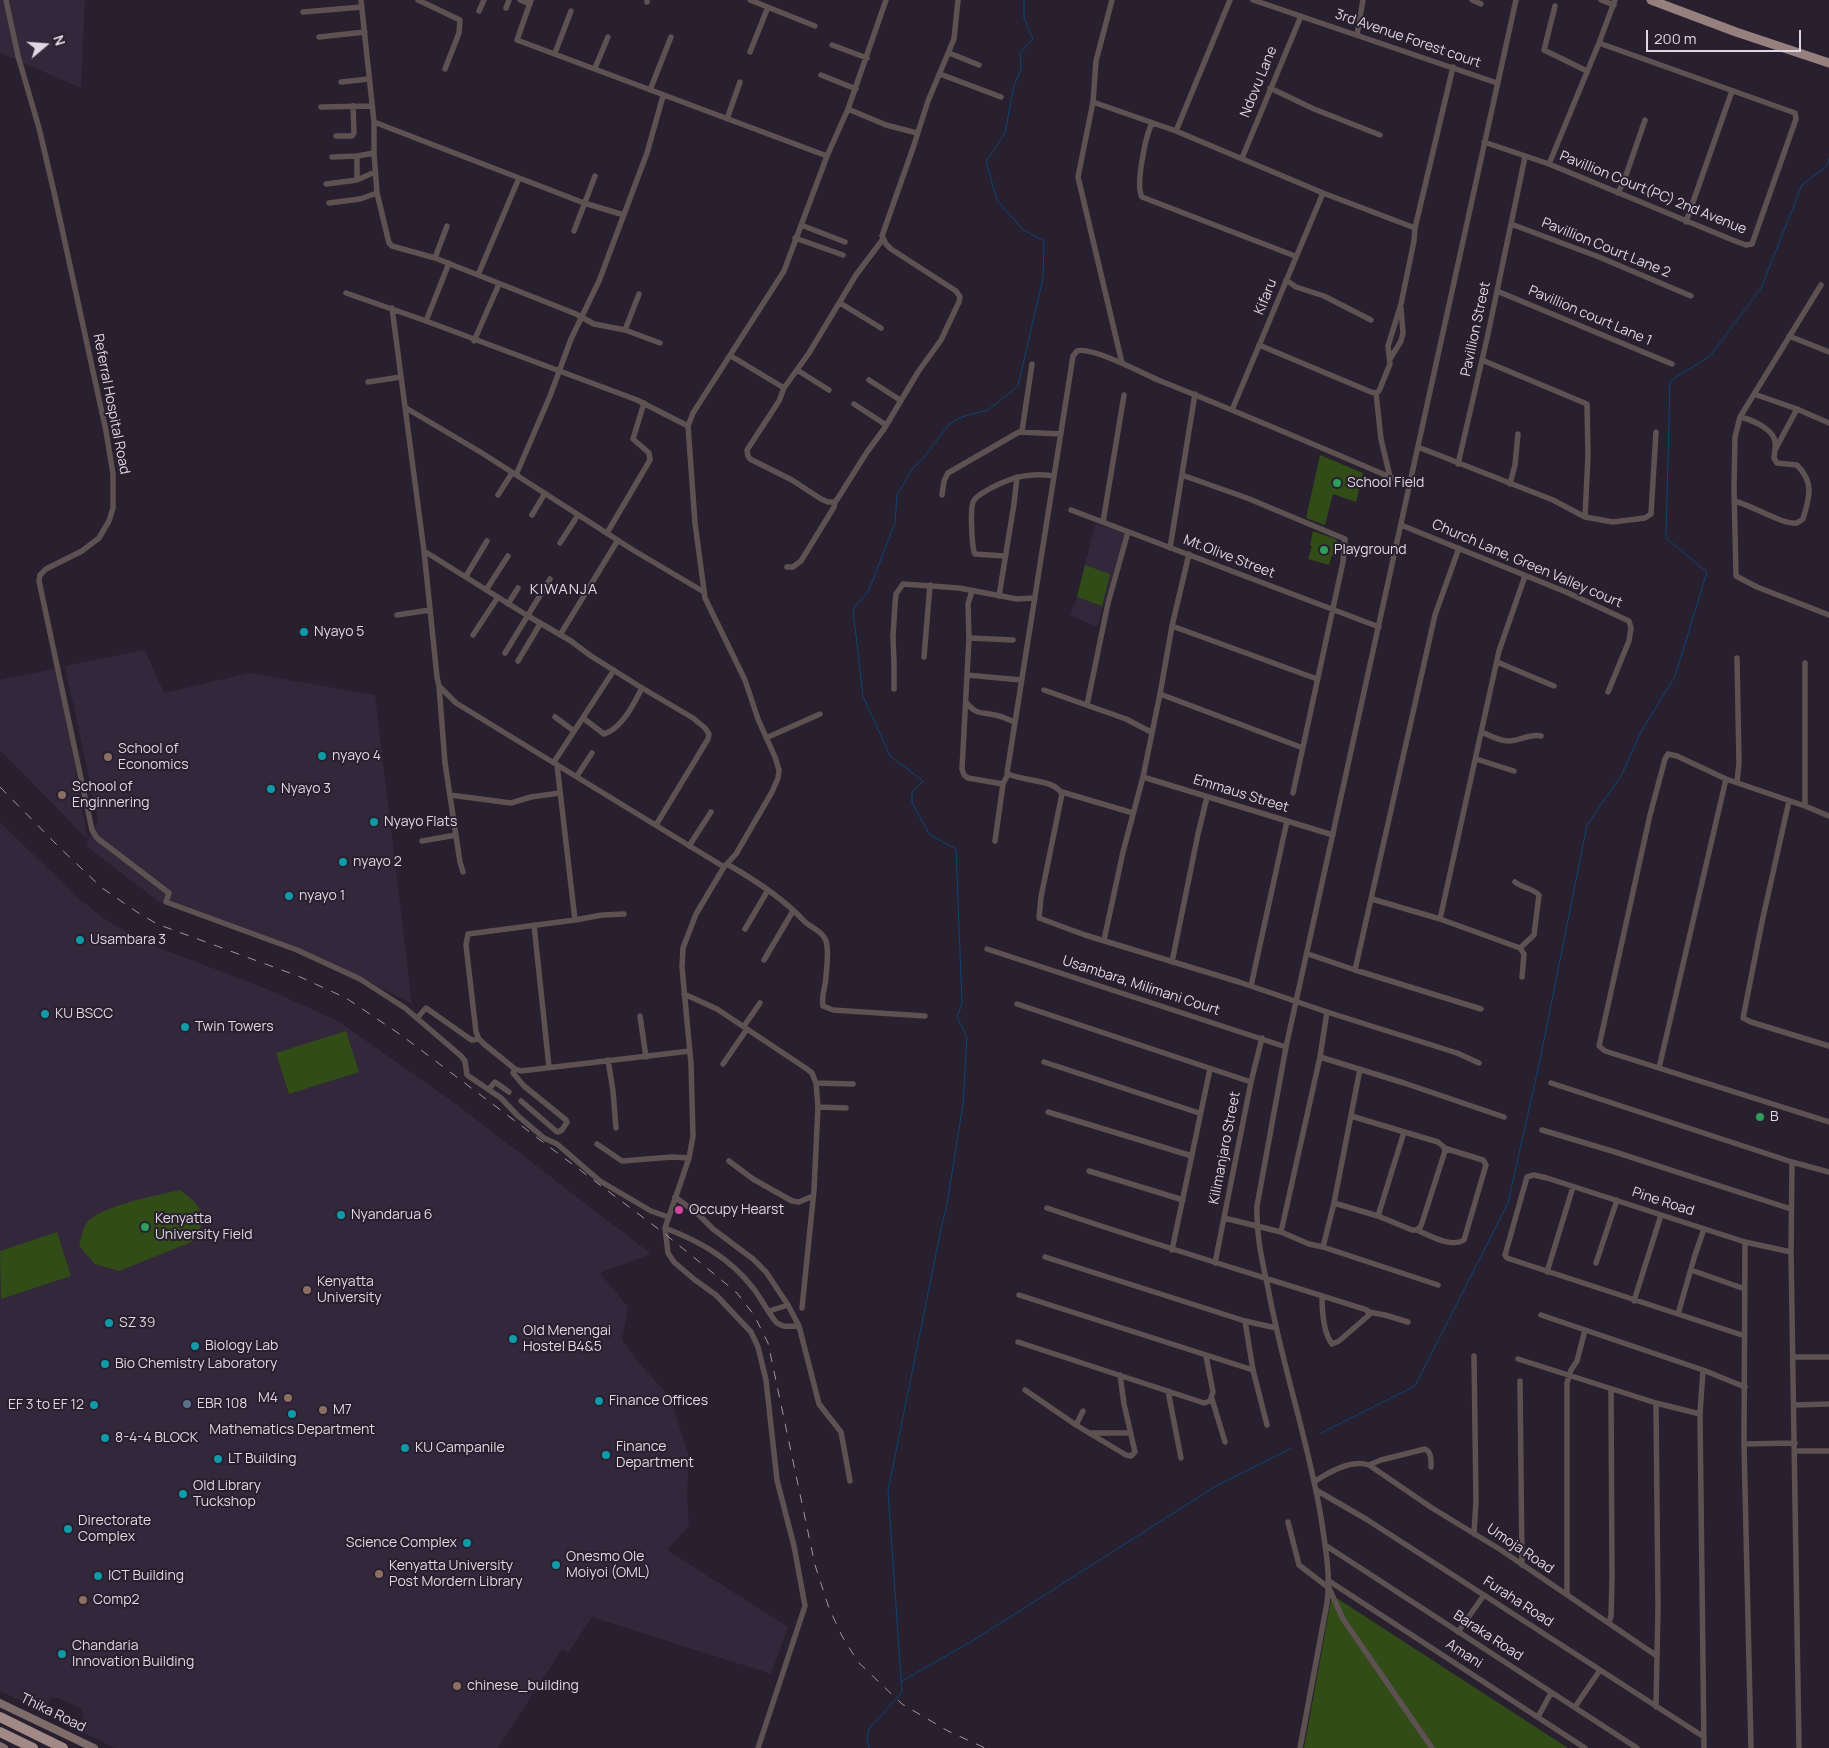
<!DOCTYPE html>
<html>
<head>
<meta charset="utf-8">
<style>
  body { margin:0 }
  #map { position:relative; width:1829px; height:1748px; overflow:hidden; background:#281f2f; font-family:Manrope,sans-serif }
  canvas { display:block }
  .north { position:absolute; left:20px; top:20px; width:50px; height:50px; -webkit-text-stroke:4px #281f2f; paint-order:stroke; rotate:72deg; font-size:14px; font-weight:700; line-height:20px; text-align:center; color:#ded8e2 }
  .north::after { content:''; display:block; margin:auto; width:18px; height:22px; background:#ded8e2; clip-path:polygon(50% 0,100% 100%,50% 72%,0 100%) }
  .scale { position:absolute; left:1646px; top:30px; width:155px; height:22px; box-sizing:border-box; border:2px solid #ded8e2; border-top:0; padding-left:6px; font-size:15px; line-height:18px; white-space:nowrap; color:#ded8e2; -webkit-text-stroke:4px #281f2f; paint-order:stroke }
</style>
</head>
<body>
<div id="map">
<canvas width="1829" height="1748"></canvas>
<div class="north">N</div>
<div class="scale">200 m</div>
</div>
<script>
const ctx = document.querySelector('canvas').getContext('2d');
ctx.lineJoin = 'round';
function fillPath(path, color) {
  ctx.fillStyle = color;
  ctx.fill(path, 'evenodd');
}
function strokePath(path, color, width, dash) {
  ctx.strokeStyle = color;
  ctx.lineWidth = width;
  ctx.lineCap = dash ? 'butt' : 'round';
  ctx.setLineDash(dash || []);
  ctx.stroke(path);
}
function drawText(font, color, halo, rows, align = 'center') {
  ctx.font = font + ' Manrope,sans-serif';
  ctx.lineWidth = 4;
  ctx.setLineDash([]);
  ctx.textBaseline = 'middle';
  ctx.strokeStyle = halo;
  ctx.fillStyle = color;
  for (const [text, x, y, turn = 0] of rows) {
    ctx.save();
    ctx.translate(x, y);
    ctx.rotate((+turn || 0) * Math.PI / 180);
    ctx.textAlign = isNaN(turn) ? turn : align;
    if (halo) ctx.strokeText(text, 0, 0);
    ctx.fillText(text, 0, 0);
    ctx.restore();
  }
}
const built = new Path2D(`
  M0 0H85L81 88 0 53Z
  M1095 524 1125 533 1097 627 1070 615 1077 597Z
  M145 650 164 693 249 673 375 695 412 1004 365 979 309 955 158 901 86 846 88 840 0 750V680L57 668 88 840 98 820 65 666Z
  M0 822 78 898 105 919 144 942 267 989 338 1021 456 1104 651 1254 600 1273 628 1307 622 1340 638 1362 670 1397 689 1456 687 1496 689 1526 667 1550 788 1627 771 1674 592 1617 568 1653 562 1649 498 1748H115L78 1730 84 1714 80 1708 58 1698H51L44 1712 0 1691Z`);
const green = new Path2D(`
  M1320 455 1363 473 1356 502 1333 494 1325 525 1306 518Z
  M1313 531 1336 539 1339 545 1336 556 1332 555 1329 565 1308 559 1312 546 1310 545Z
  M1085 565 1110 574 1102 606 1077 597Z
  M346 1031 359 1072 289 1094 276 1053Z
  M180 1190C204 1208 203 1210 199 1239L119 1271 95 1264 79 1246C81 1239 82 1230 86 1224 98 1206 158 1195 180 1190Z
  M57 1232 71 1276 1 1299 0 1251Z
  M1332 1595 1568 1748H1304Z`);
const stream = new Path2D(`
  M1321 1433 1415 1386 1508 1203 1540 1060 1587 825 1621 776 1641 732 1675 676 1707 572 1666 538 1670 381 1710 356 1761 288 1802 185 1827 166 1829 158
  M902 1681 974 1640 1216 1486 1292 1448
  M869 1748 867 1738 869 1729 902 1692 888 1491 942 1224 946 1210 963 1104 967 1037 957 1017 962 1004 956 849 930 835 912 803V792L923 781 890 756 863 696 853 610 869 590 895 523 897 495 913 468 922 460 949 424 962 417 988 410 1018 386 1043 278 1044 241 1022 229 997 200 986 162 1005 133 1014 85 1021 70 1020 53 1033 39 1024 18V0`);
const minor = new Path2D(`
  M6 0 18 56 39 128 54 192 106 431 113 474V508L109 521 99 538 82 551 46 569 40 575 39 581 92 830 97 838 169 893 166 902 297 950 360 979 405 1008 461 1056 465 1061 467 1075 501 1098 518 1116 544 1138 557 1144 600 1181 651 1211 668 1217
  M361 0 374 122V153L377 193 389 243 392 246 435 258 478 275
  M418 0 460 20 459 33 445 69
  M520 0 530 4
  M531 0 517 40 827 156
  M647 0V2
  M750 0 815 26
  M1112 0 1096 61 1093 102 1078 177 1122 363
  M1253 0 1497 83
  M1472 0 1481 4
  M1601 0 1614 5
  M1555 6 1544 50 1587 71
  M506 8 509 0
  M479 11 484 0
  M303 12 362 7
  M1357 35 1363 0
  M319 37 365 32
  M832 45 867 58
  M750 52 768 7
  M555 53 571 11
  M949 53 979 65
  M595 68 608 37
  M940 74 1001 97
  M821 75 856 89
  M341 82 369 79
  M1270 88 1314 109 1380 135
  M650 90 671 37
  M1093 102 1176 131 1323 193 1415 228
  M321 107 372 106
  M848 109 886 125 917 133
  M727 119 740 82
  M374 122 584 203 624 215
  M1152 123C1146 135 1135 185 1142 197L1295 256
  M1176 131 1230 0
  M336 136H352L354 133 353 106
  M1484 142 1549 164 1735 241 1746 245 1752 244 1796 119 1795 113 1599 43 1615 0
  M332 157 357 156 374 153
  M1242 158 1301 16
  M1549 164 1599 43
  M519 178 478 275 576 314 594 324 625 330 660 343
  M357 180 375 172
  M326 184 357 180V156
  M1618 193 1624 181 1645 120
  M329 203 360 199 377 193
  M1686 222 1732 91
  M1511 224 1599 257 1691 296
  M801 225 845 242
  M574 231 595 176
  M795 238 843 255
  M883 239 856 275 809 353 784 388 779 401 747 450 748 456 750 459 792 480 821 499 828 502H835L838 498 867 452 884 429 918 372 941 340 959 302 960 297 956 291 891 249 886 244 882 236 913 148 928 101 954 39 958 0
  M435 258 447 226
  M1286 280 1296 287 1324 296 1371 320
  M1497 291 1672 364
  M346 293 426 321 449 263
  M840 303 881 328
  M392 308 424 551 437 677 439 686 456 703 724 867
  M426 321 637 400 688 426
  M625 330 639 294
  M1789 336 1829 352
  M474 341 499 284
  M1259 345 1371 392 1376 393 1379 391 1390 364 1388 346 1401 304 1414 241 1415 228 1453 67
  M731 356 784 388
  M1390 359 1401 341 1403 333 1401 308
  M1482 360 1587 404 1588 456 1585 517
  M797 370 829 390
  M869 380 900 400
  M368 382 401 377
  M1376 393 1381 439 1390 477
  M1754 394 1797 409 1829 423
  M854 404 886 425
  M406 408 482 453 633 550 704 592
  M1232 410 1323 193
  M1740 417 1735 437 1734 488 1736 576 1757 587 1829 615
  M1022 431 1032 364
  M1418 447 1553 500 1585 517 1613 522 1645 518 1651 514 1656 432
  M1775 450C1775 446 1776 442 1774 438 1769 427 1750 419 1740 417L1821 285
  M1458 464 1488 334 1525 157
  M516 475 550 396 571 339 599 281 647 153 663 96
  M1182 475 1247 498 1345 539 1343 562 1293 793
  M1410 484 1390 477C1313 444 1236 411 1158 380 1142 373 1091 346 1077 351L1073 356 1071 369 1007 773C1021 782 1054 778 1062 794L1041 897 1039 918 1085 935 1239 982 1327 1012 1320 1057 1404 1083 1504 1117
  M1510 484 1515 465 1518 434
  M498 495 512 473
  M942 495 944 481 948 473 1019 432 1061 434
  M1734 501C1752 505 1782 525 1797 523L1803 519C1810 496 1814 482 1797 465L1777 463 1774 458 1775 450 1797 409
  M1071 510 1379 627
  M532 515 545 493
  M1103 522 1124 395
  M1401 525 1566 592 1629 621 1631 628 1629 641 1608 692
  M607 533 650 460 649 453 633 439 644 403
  M560 543 578 515
  M1170 548 1195 394
  M424 551 528 616 571 641 591 656 642 688 693 718 705 728 709 734 708 739 656 825
  M1004 556 975 554 974 552C972 543 970 511 973 502 976 495 985 492 991 488 1012 477 1031 472 1054 476
  M787 567H793L801 561 834 507 835 502
  M466 576 487 541
  M486 590 508 556
  M972 591 968 604 969 638 962 769 964 775 968 778 1003 784 1008 774
  M999 596 1014 504 1017 477
  M508 604 518 588
  M397 615 430 610
  M1172 626 1317 679
  M473 635 498 597
  M560 635 618 540
  M969 638 1013 640
  M505 653 550 579
  M924 657 930 585
  M1737 658 1739 763 1737 782
  M518 661 540 624
  M1497 662 1554 686
  M1805 663V806L1829 816
  M967 675 1021 680
  M439 686 445 763 460 862 463 872
  M894 689V662L893 636 895 604 896 594 903 584 959 588 1017 599 1035 598
  M1044 690 1126 719 1151 732
  M1160 694 1303 748
  M966 702C976 715 981 712 995 715 1002 716 1008 720 1015 722
  M1087 705 1108 603 1128 532
  M555 717 574 731
  M583 718 604 734C622 729 634 703 642 688
  M1482 732C1490 736 1499 741 1509 741 1520 741 1530 733 1541 736
  M766 738 820 714
  M1476 759 1514 771
  M554 762 614 670
  M557 765 575 920 468 934 466 945 476 1032 479 1039 484 1044 515 1069 521 1071 690 1051
  M577 776 592 753
  M1143 777 1333 835
  M1726 779 1677 756 1668 754 1665 759 1650 815 1599 1046 1605 1051 1829 1122
  M1062 792 1133 813
  M450 795 511 803 531 797 560 793
  M1789 801 1762 922 1743 1018 1751 1022 1829 1046
  M422 841 456 835
  M995 841 1003 784
  M689 846 711 812
  M727 864C755 880 783 898 804 921 811 928 823 931 826 941 829 951 827 965 826 976 826 987 821 993 823 1006L833 1010 925 1016
  M1515 882C1522 888 1533 888 1539 895L1534 935 1520 948
  M1372 899 1440 919 1499 651 1525 576
  M1440 919 1520 948 1524 954 1522 977
  M575 920 602 915 624 914
  M534 925 549 1067
  M745 929 768 890
  M1104 940 1123 852 1143 777 1160 694 1172 626 1189 554
  M987 949 1286 1047
  M1308 954 1355 970 1435 615 1459 548
  M764 960 793 911
  M1172 962 1198 834 1207 797
  M1355 970 1481 1009
  M1251 986 1287 821
  M684 994 717 1009 807 1069 812 1073 816 1083 818 1107 814 1190 802 1308
  M1017 1004 1251 1082
  M1327 1012 1457 1053 1479 1063
  M640 1016 646 1057
  M417 1018 426 1008 470 1039 472 1040 479 1039
  M744 1026 760 1003
  M608 1060 613 1091 616 1128
  M1044 1062 1199 1113
  M723 1064 747 1029
  M1659 1068 1726 779 1805 806
  M515 1069 513 1073 524 1086 566 1120 567 1122 562 1130 558 1132 556 1131 521 1101
  M1360 1069 1334 1203 1323 1247 1438 1285
  M816 1083 853 1084
  M1551 1083 1792 1162 1829 1172
  M489 1089 495 1082 509 1092
  M818 1107 846 1108
  M1048 1112 1192 1156
  M1542 1130 1615 1152 1791 1209
  M597 1144 622 1161 672 1157 689 1158
  M729 1161 753 1179 792 1201 799 1202 813 1196
  M1792 1162 1791 1252 1799 1748
  M1089 1171 1183 1200
  M675 1197 698 1214 713 1229 753 1259 766 1272 788 1305 799 1326 819 1404 841 1432 850 1481
  M1334 1203 1378 1216 1412 1230H1417L1421 1226 1445 1151 1444 1147 1438 1142 1351 1116
  M1047 1208C1153 1244 1260 1276 1367 1310L1369 1315 1339 1341 1332 1344C1323 1332 1322 1310 1322 1296
  M1378 1216 1404 1132
  M1224 1218 1281 1232 1309 1244 1323 1247
  M665 1228C699 1241 730 1258 753 1288 759 1295 772 1319 777 1323 784 1328 791 1326 799 1326
  M1417 1230C1430 1236 1451 1248 1464 1240L1486 1165 1483 1160 1444 1148
  M1281 1232 1320 1057
  M1745 1242 1744 1444 1751 1748
  M1172 1250 1210 1069
  M1045 1257 1245 1321 1276 1328
  M1215 1263 1251 1082 1262 1038
  M1596 1263 1617 1200
  M1691 1270 1745 1289
  M1547 1272 1573 1187
  M1019 1295 1253 1370 1267 1425
  M1634 1301 1661 1215
  M769 1311 788 1305
  M1369 1312 1385 1315 1408 1322
  M1678 1314 1695 1255 1704 1229
  M1541 1315 1703 1370 1745 1387
  M1245 1321 1253 1370
  M1745 1336 1507 1258 1505 1255 1527 1177 1534 1175 1547 1178 1745 1242 1791 1252
  M1018 1342 1204 1403 1210 1401 1213 1392 1206 1356
  M1474 1356 1476 1501 1474 1534
  M1794 1357H1829
  M1518 1359 1656 1403 1700 1414
  M1703 1370 1700 1414 1704 1748
  M1520 1381 1522 1565
  M1025 1390 1076 1425 1126 1455 1131 1456 1135 1452 1124 1404 1120 1375
  M1168 1391 1181 1458
  M1212 1399 1225 1442
  M1656 1403 1658 1607 1656 1707
  M1794 1405 1829 1404
  M1076 1425 1083 1411
  M1091 1433H1130
  M1744 1444 1795 1443
  M1795 1451H1829
  M1369 1465 1381 1460 1425 1449C1432 1452 1431 1461 1431 1467
  M1314 1482C1329 1472 1351 1459 1369 1465L1432 1508 1501 1550 1657 1656
  M1316 1490 1366 1519 1704 1737
  M1288 1522 1299 1565 1329 1588 1343 1619 1432 1748
  M1325 1545 1637 1748
  M1329 1581 1585 1748
  M1567 1595V1383L1571 1370 1577 1361 1585 1330
  M1609 1623 1611 1616 1612 1578 1611 1389
  M1458 1632 1484 1595
  M1575 1707 1600 1670
  M1538 1717 1551 1693
  M758 1748 805 1606 794 1546 777 1480 766 1380 758 1347 751 1332 716 1295 695 1280 674 1262 668 1253 665 1228 689 1158 693 1136 691 1064 682 967 683 948 696 914 724 867 736 854 772 792 778 778 779 770 775 757 758 719 745 680 705 598 695 523 688 426 693 413 784 271 827 156 848 109 886 0
  M1300 1748 1327 1603C1331 1574 1325 1546 1321 1517 1308 1440 1282 1365 1268 1288 1262 1260 1256 1235 1257 1206L1286 1047 1516 0`);
const secondary = new Path2D(`
  M0 1703 94 1748
  M0 1746 4 1748`);
const primary = new Path2D(`
  M1651 0 1736 32 1829 63`);
const trunk = new Path2D(`
  M0 1717 63 1748
  M0 1732 33 1748`);
const rail = new Path2D(`
  M0 787 58 846 102 888 137 912 157 924 298 976 346 998 401 1035 665 1234 713 1273 737 1293 754 1315 768 1343 815 1565 829 1608 842 1636 858 1662 902 1704 948 1731 985 1748`);
const markers = [
  [1337,483,5,"#2e9e5b"],
  [1324,550,5,"#2e9e5b"],
  [304,632,5,"#0f9aa8"],
  [322,756,5,"#0f9aa8"],
  [108,757,5,"#8d6e63"],
  [271,789,5,"#0f9aa8"],
  [62,795,5,"#8d6e63"],
  [374,822,5,"#0f9aa8"],
  [343,862,5,"#0f9aa8"],
  [289,896,5,"#0f9aa8"],
  [80,940,5,"#0f9aa8"],
  [45,1014,5,"#0f9aa8"],
  [185,1027,5,"#0f9aa8"],
  [1760,1117,5,"#2e9e5b"],
  [679,1210,5,"#d1479c"],
  [341,1215,5,"#0f9aa8"],
  [145,1227,5,"#2e9e5b"],
  [307,1290,5,"#8d6e63"],
  [109,1323,5,"#0f9aa8"],
  [513,1339,5,"#0f9aa8"],
  [195,1346,5,"#0f9aa8"],
  [105,1364,5,"#0f9aa8"],
  [288,1398,5,"#8d6e63"],
  [599,1401,5,"#0f9aa8"],
  [187,1404,5,"#5c6f8a"],
  [94,1405,5,"#0f9aa8"],
  [323,1410,5,"#8d6e63"],
  [292,1414,5,"#0f9aa8"],
  [105,1438,5,"#0f9aa8"],
  [405,1448,5,"#0f9aa8"],
  [606,1455,5,"#0f9aa8"],
  [218,1459,5,"#0f9aa8"],
  [183,1494,5,"#0f9aa8"],
  [68,1529,5,"#0f9aa8"],
  [467,1543,5,"#0f9aa8"],
  [556,1565,5,"#0f9aa8"],
  [379,1574,5,"#8d6e63"],
  [98,1576,5,"#0f9aa8"],
  [83,1600,5,"#8d6e63"],
  [62,1654,5,"#0f9aa8"],
  [457,1686,5,"#8d6e63"]
];
const streetNames = [
  ["3rd Avenue Forest court",1408,39,19],
  ["Ndovu Lane",1259,82,-68],
  ["Pavillion Court(PC) 2nd Avenue",1653,193,22],
  ["Pavillion Court Lane 2",1606,248,22],
  ["Kifaru",1266,297,-68],
  ["Pavillion court Lane 1",1590,316,23],
  ["Pavillion Street",1476,329,-78],
  ["Referral Hospital Road",111,404,79],
  ["Mt.Olive Street",1229,557,21],
  ["Church Lane, Green Valley court",1527,564,23],
  ["Emmaus Street",1241,794,17],
  ["Usambara, Milimani Court",1141,986,18],
  ["Kilimanjaro Street",1225,1148,-79],
  ["Pine Road",1663,1202,18],
  ["Umoja Road",1520,1549,34],
  ["Furaha Road",1518,1602,33],
  ["Baraka Road",1488,1636,33],
  ["Amani",1464,1654,33],
  ["Thika Road",53,1713,26]
];
const poiNames = [
  ["School Field",1347,483],
  ["Playground",1334,550],
  ["Nyayo 5",314,632],
  ["School of",118,749],
  ["Economics",118,765],
  ["nyayo 4",332,756],
  ["School of",72,787],
  ["Enginnering",72,803],
  ["Nyayo 3",281,789],
  ["Nyayo Flats",384,822],
  ["nyayo 2",353,862],
  ["nyayo 1",299,896],
  ["Usambara 3",90,940],
  ["KU BSCC",55,1014],
  ["Twin Towers",195,1027],
  ["B",1770,1117],
  ["Occupy Hearst",689,1210],
  ["Nyandarua 6",351,1215],
  ["Kenyatta",155,1219],
  ["University Field",155,1235],
  ["Kenyatta",317,1282],
  ["University",317,1298],
  ["SZ 39",119,1323],
  ["Old Menengai",523,1331],
  ["Hostel B4&5",523,1347],
  ["Biology Lab",205,1346],
  ["Bio Chemistry Laboratory",115,1364],
  ["M4",278,1398,"right"],
  ["Finance Offices",609,1401],
  ["EBR 108",197,1404],
  ["EF 3 to EF 12",84,1405,"right"],
  ["M7",333,1410],
  ["Mathematics Department",292,1430,"center"],
  ["8-4-4 BLOCK",115,1438],
  ["Finance",616,1447],
  ["Department",616,1463],
  ["KU Campanile",415,1448],
  ["LT Building",228,1459],
  ["Old Library",193,1486],
  ["Tuckshop",193,1502],
  ["Directorate",78,1521],
  ["Complex",78,1537],
  ["Science Complex",457,1543,"right"],
  ["Onesmo Ole",566,1557],
  ["Moiyoi (OML)",566,1573],
  ["Kenyatta University",389,1566],
  ["Post Mordern Library",389,1582],
  ["ICT Building",108,1576],
  ["Comp2",93,1600],
  ["Chandaria",72,1646],
  ["Innovation Building",72,1662],
  ["chinese_building",467,1686]
];
const neighbourhoodNames = [
  ["KIWANJA",564,590]
];
fillPath(built, '#33273b');
fillPath(green, '#314c17');
strokePath(stream, '#0b4576', 1);
strokePath(minor, '#5d5251', 5.5);
strokePath(secondary, '#7d6c6a', 8);
strokePath(primary, '#96807e', 9);
strokePath(trunk, '#a18986', 10);
strokePath(rail, '#9d96a2', 1, [9, 9]);
for (const [x, y, r, color] of markers) {
  const dot = new Path2D();
  dot.arc(x, y, r, 0, 2 * Math.PI);
  ctx.fillStyle = color;
  ctx.fill(dot);
  strokePath(dot, '#281f2f', 2);
}
drawText('14px', '#ded8e2', '#281f2f', streetNames);
drawText('14px', '#ded8e2', '#281f2f', poiNames, 'left');
ctx.letterSpacing = '1px';
drawText('15px', '#ded8e2', '#281f2f', neighbourhoodNames);
ctx.letterSpacing = '0px';
</script>
</body>
</html>
